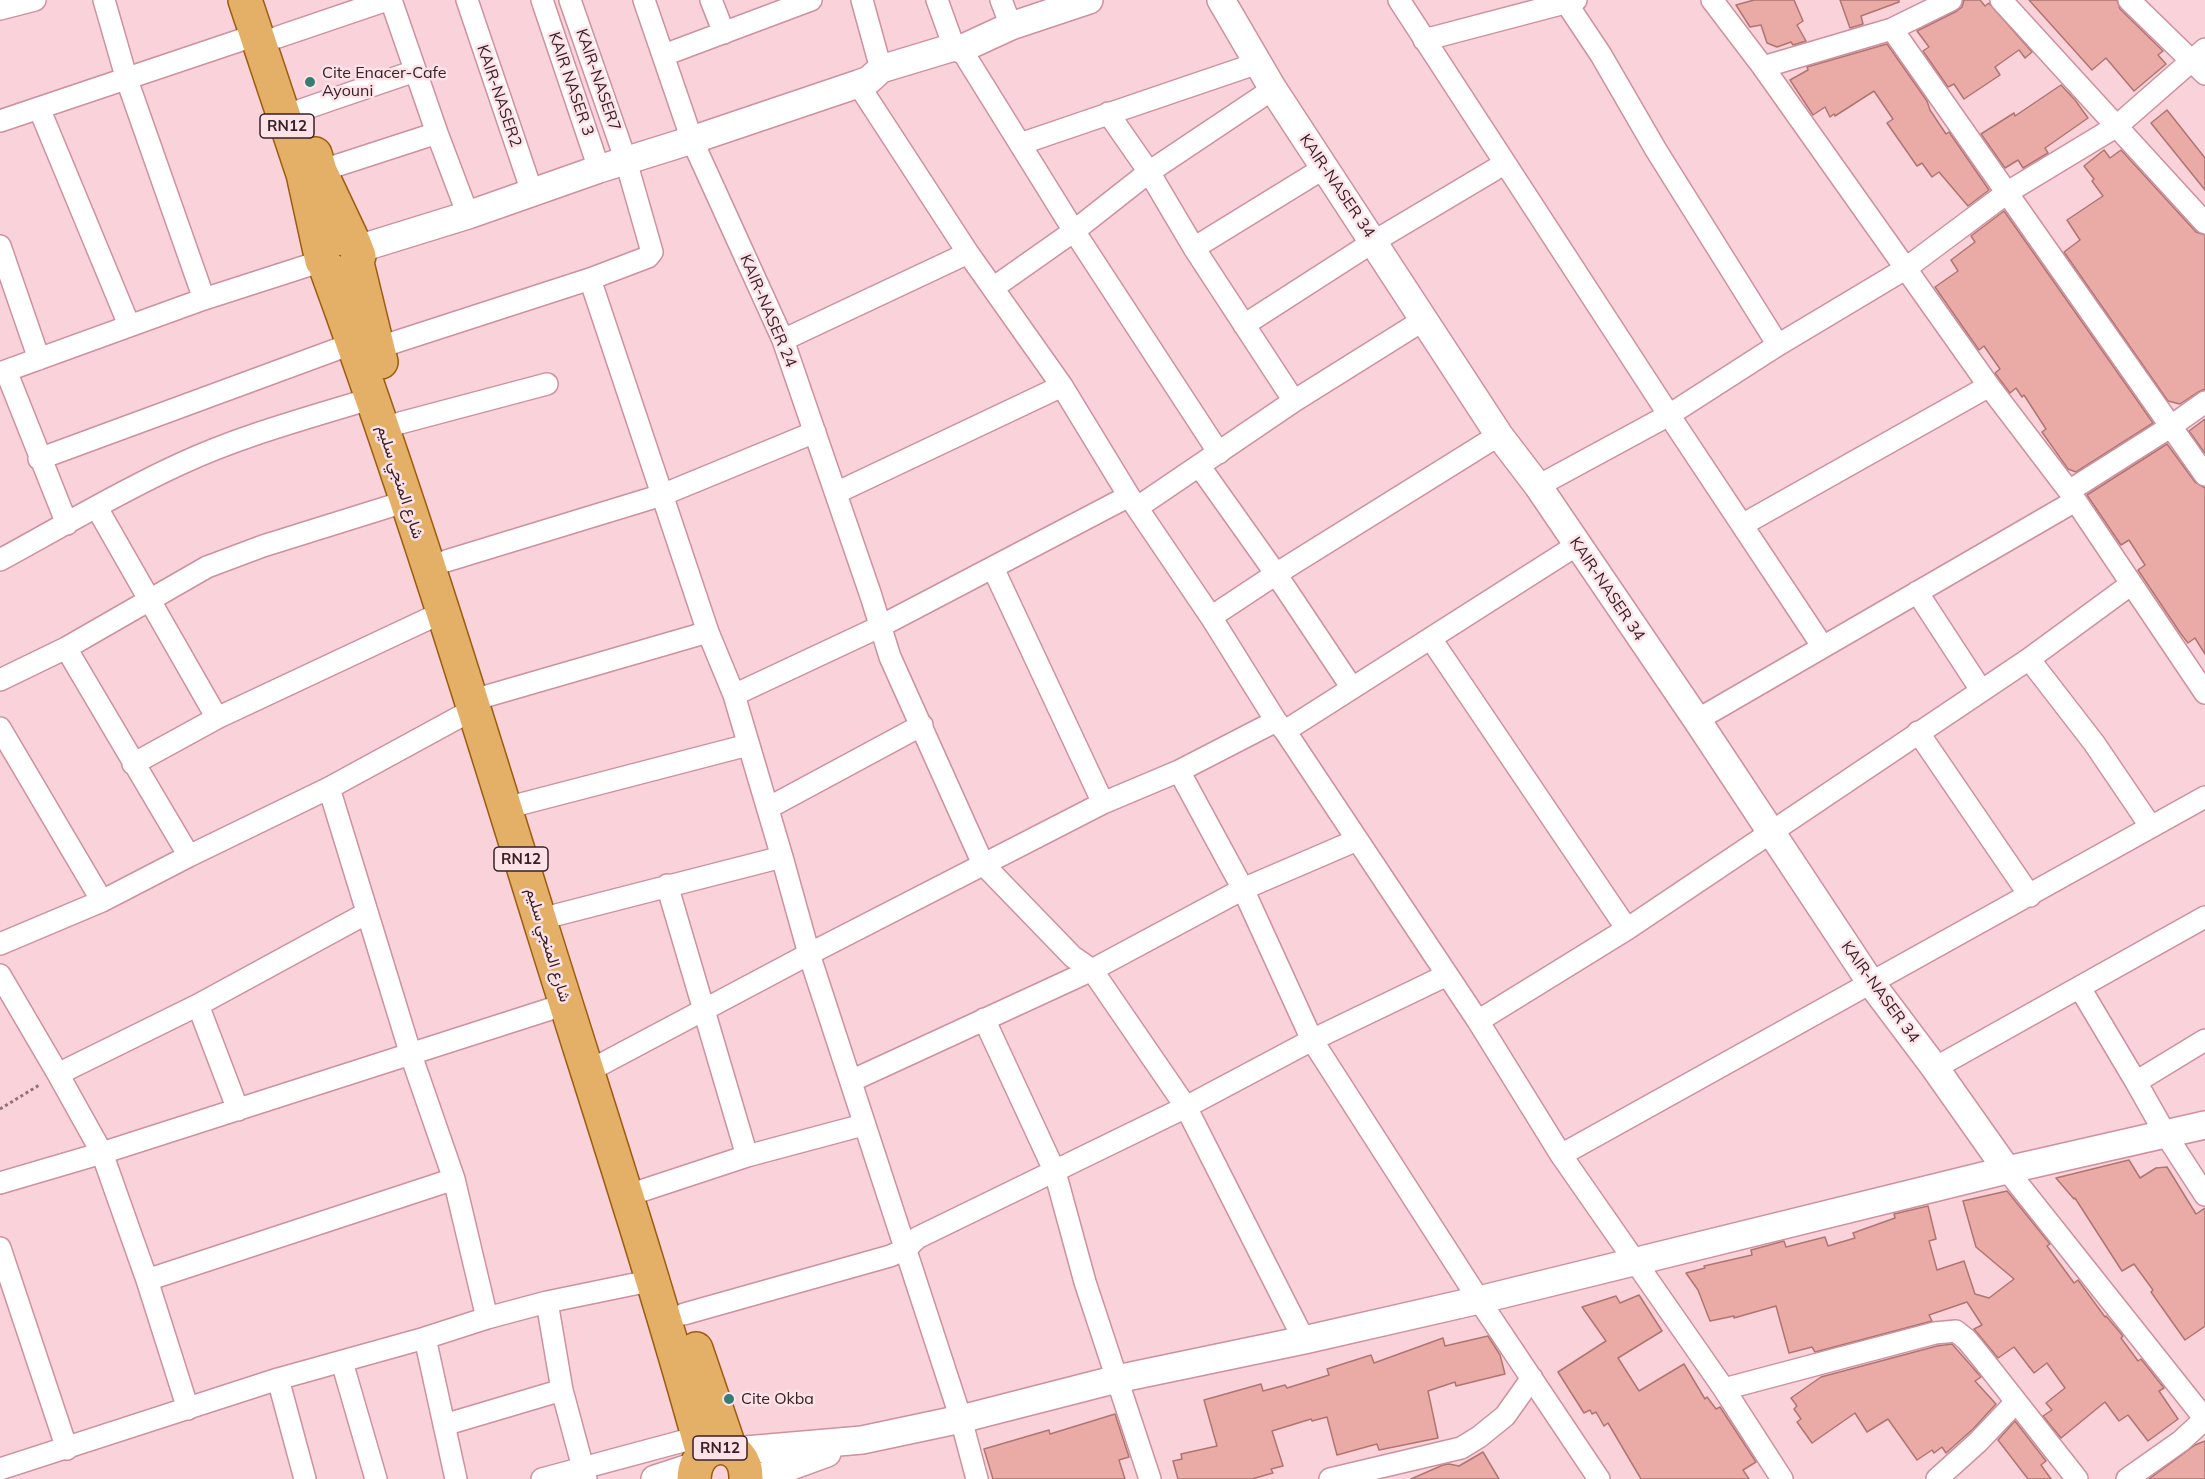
<!DOCTYPE html>
<html>
<head>
<meta charset="utf-8">
<style>
  body { margin:0 }
  canvas { display:block; background:#f9d2da }
</style>
</head>
<body>
<canvas width="2205" height="1479"></canvas>
<script>
const ctx = document.querySelector('canvas').getContext('2d');
ctx.lineJoin = 'round';
function fillPath(path, color) {
  ctx.fillStyle = color;
  ctx.fill(path, 'evenodd');
}
function strokePath(path, color, width, dash) {
  ctx.strokeStyle = color;
  ctx.lineWidth = width;
  ctx.lineCap = dash ? 'butt' : 'round';
  ctx.setLineDash(dash || []);
  ctx.stroke(path);
}
function drawText(font, color, halo, rows, align = 'center') {
  ctx.font = font + ' Mulish,Vazirmatn,sans-serif';
  ctx.lineWidth = 5;
  ctx.setLineDash([]);
  ctx.textBaseline = 'middle';
  ctx.strokeStyle = halo;
  ctx.fillStyle = color;
  for (const [text, x, y, turn = 0] of rows) {
    ctx.save();
    ctx.translate(x, y);
    ctx.rotate((+turn || 0) * Math.PI / 180);
    ctx.textAlign = isNaN(turn) ? turn : align;
    if (halo) ctx.strokeText(text, 0, 0);
    ctx.fillText(text, 0, 0);
    ctx.restore();
  }
}
const building = new Path2D(`
  M1754 0H1794L1803 21 1797 25 1806 41 1793 45 1791 42 1777 47 1767 43 1761 25 1750 27 1736 5Z
  M1840 0H1899V2L1861 16 1863 24 1850 28Z
  M1964 0H1980L1985 6 1989 3 2032 52 2025 58 2019 50 1995 67 2000 75 1964 99 1954 84 1948 87 1923 51 1929 47 1917 31 1957 11 1962 7Z
  M2029 0H2117L2120 9 2163 51 2158 55 2166 64 2134 91 2106 58 2092 70Z
  M1887 44 1927 101 1930 110 1946 134 1949 132 1989 190 1968 206 1939 172 1932 177 1922 163 1917 166 1887 123 1893 119 1874 91 1835 116 1834 114 1830 117 1825 107 1813 115 1790 80 1808 70 1807 67Z
  M2061 85 2075 100 2088 118 2045 148 2048 153 2023 168 2018 160 2005 168 1981 134 2014 113 2015 116Z
  M2167 110 2205 158V190L2151 123Z
  M2104 150 2110 158 2121 150 2196 232 2205 235V389L2198 392 2180 404 2168 401 2064 252 2080 240 2067 220 2103 196 2092 181 2094 179 2084 166Z
  M2004 211 2153 423 2076 472 2068 469 2042 432 2046 429 2024 395 2022 397 2016 388 2010 393 1995 373 2000 369 1984 346 1979 350 1935 287 1958 271 1951 260 1975 242 1971 236Z
  M2205 419V453L2189 431Z
  M2167 444 2195 482 2205 488V654L2195 638 2188 643 2181 634 2138 570 2145 565 2129 540 2121 545 2087 495Z
  M2129 1160 2140 1178 2156 1168 2167 1167 2196 1214 2205 1208V1326L2185 1340 2151 1292 2153 1290 2134 1264 2122 1271 2075 1198 2074 1199 2056 1178Z
  M2007 1191 2050 1244 2047 1246 2074 1283 2078 1280 2105 1317 2106 1316 2123 1336 2121 1338 2138 1361 2141 1359 2164 1388 2159 1391 2178 1419 2148 1441 2128 1415 2119 1421 2105 1402 2061 1438 2043 1416 2052 1410 2046 1403 2065 1388 2047 1363 2034 1373 2014 1347 1998 1358 1974 1329 1982 1325 1967 1302 1929 1315 1932 1321 1815 1352 1812 1347 1789 1353 1776 1306 1734 1318V1316L1710 1321 1698 1290 1686 1273 1705 1268 1704 1266 1752 1255 1751 1250 1784 1241 1786 1247 1825 1237 1828 1246 1855 1238 1853 1233 1895 1218 1894 1214 1928 1206 1936 1239 1929 1241 1937 1270 1964 1261 1975 1294 1989 1298 2014 1279 1976 1247 1963 1201Z
  M1639 1295 1662 1331 1618 1358 1639 1391 1684 1364 1705 1399 1707 1397 1716 1409 1720 1407 1756 1462 1743 1470 1749 1479H1641L1608 1423 1604 1426 1596 1412 1592 1414 1590 1410 1584 1413 1558 1372 1606 1341 1582 1307 1616 1296 1620 1303Z
  M1488 1336 1500 1355 1505 1374 1456 1386 1455 1382 1428 1391 1438 1438 1379 1450 1377 1444 1337 1455 1327 1417 1312 1421 1311 1419 1272 1431 1283 1466 1271 1469 1273 1473 1252 1479H1178L1173 1461 1182 1459 1181 1454 1217 1446 1204 1400 1261 1384 1263 1391 1285 1385 1287 1388 1329 1375 1327 1369 1371 1355 1374 1363 1443 1338 1445 1346Z
  M1952 1344 1981 1377 1975 1381 1996 1404 1973 1429 1946 1453 1942 1447 1934 1453 1932 1450 1917 1460 1888 1419 1867 1432 1855 1413 1812 1443 1797 1422 1801 1419 1794 1409 1797 1406 1791 1398 1821 1377 1937 1346Z
  M1115 1414 1129 1457 1119 1460 1125 1479H993L984 1449 1049 1430 1050 1434Z
  M2015 1421 2046 1461 2041 1465 2051 1479H2028L1998 1440Z
  M2205 1441V1479H2149L2195 1445Z
  M1483 1452 1499 1479H1411L1443 1465 1449 1464 1459 1466Z`);
const path = new Path2D(`
  M0 1109 41 1084`);
const minor = new Path2D(`
  M104 0 127 80 204 299
  M391 0 437 133 468 215
  M467 0 532 192
  M542 0 599 169
  M644 0 692 140 783 340 871 596 890 657 983 864 1073 957 1092 970 1186 1107 1304 1340
  M711 0 724 33
  M862 0 881 69
  M937 0 954 47
  M1001 0 1011 26
  M1399 0 1669 415 1823 647
  M1712 0 1763 67 1989 386 2069 491 2205 693
  M2001 0 2205 223
  M2129 0 2205 74
  M1567 4 1601 55 1656 150 1778 345
  M0 9 35 0
  M1892 29 2205 475
  M278 37 387 0
  M1424 40 1576 0
  M961 49 1074 231 1219 453
  M664 55 811 0
  M1763 67 1892 29 1951 0
  M858 84 968 253 1062 386 1129 496 1211 617 1276 721 1285 731 1478 1021 1561 1155 1724 1389 1782 1479
  M39 108 129 325
  M301 110 415 71
  M1108 113 1149 172 1194 248 1294 401
  M0 121 256 35
  M1020 144 1258 63
  M320 171 437 133
  M0 246 39 359
  M1194 248 1324 168
  M590 279 708 632 734 695 782 857 809 954 961 1419 977 1479
  M993 288 1074 231 1149 172 1273 89
  M1244 325 1373 242 1504 164
  M783 340 968 253
  M377 348 590 279 648 257 652 252 626 161 570 0
  M6 371 67 524
  M0 373 204 299 322 261
  M400 423 547 384
  M39 459 354 343
  M1200 467 1276 574 1352 688
  M1538 486 1669 415 1778 345 1905 269 2008 192 2117 126 2205 49
  M2069 491 2170 427 2205 402
  M836 493 1062 386
  M1138 507 1294 401 1425 319
  M97 508 217 718
  M1742 525 1989 386
  M0 560C59 528 117 493 178 465 240 436 307 418 373 398
  M446 561 662 495 815 432
  M993 568 1103 803
  M1917 592 1981 690
  M1211 617 1276 574 1499 435
  M1431 639 1627 929
  M66 648 189 856
  M2029 659 2094 743 2151 827
  M0 680 66 648 207 567 263 546 407 501
  M734 695 877 628 1129 496
  M487 696 708 632
  M1697 720 2075 501
  M0 728 102 901
  M1285 731 1577 545
  M1918 732 2030 896
  M133 764 217 718 443 612
  M1179 771 1243 889 1312 1040 1479 1300 1599 1479
  M329 788 411 1055 454 1179 487 1318
  M521 804 748 745
  M768 808 922 725
  M667 885 747 1156
  M556 915 782 857
  M0 944 102 901 189 856 329 788 474 709
  M0 975 58 1074 102 1153 147 1280 188 1409
  M2080 988 2136 1082 2205 1040
  M198 1005 238 1110
  M984 1019 1055 1172 1085 1282 1150 1479
  M1478 1021 1627 929 2029 659 2130 585
  M600 1065 809 954 1103 803 1179 771 1276 721
  M1935 1068 2205 917
  M58 1074 198 1005 367 913
  M851 1081 1092 970 1243 889 1357 840
  M2136 1082 2166 1135 2205 1195
  M1561 1155 2205 797
  M2007 1170 2205 1419
  M0 1183 102 1153 566 1004
  M641 1191 747 1156 863 1125
  M0 1248 67 1449
  M147 1280 454 1179
  M547 1302 562 1390 586 1479
  M684 1314 890 1256 906 1249 917 1238 1186 1107 1312 1040 1447 975
  M425 1338 456 1479
  M342 1362 376 1479
  M278 1379 305 1479
  M1724 1389 1935 1333 1956 1331 1967 1340 1981 1357 2077 1479
  M444 1425 562 1390
  M0 1469 278 1379 425 1338 487 1318 547 1302 654 1280
  M542 1479 698 1437
  M1330 1479 1461 1448 1479 1437 1505 1416 1532 1378
  M1937 1479 1978 1442 2016 1402
  M2127 1479 2181 1441 2205 1419`);
const tertiary = new Path2D(`
  M1221 0 1273 89 1499 435 1538 486 1697 720 1871 983 1935 1068 2007 1170
  M358 249 468 215 599 169 692 140 858 84 869 80 881 69 954 47 961 49 1011 26 1089 0
  M734 1451 862 1440 961 1419 1117 1379 1304 1340 1479 1300 2007 1170 2205 1125
  M655 1479 695 1466
  M756 1479 827 1453`);
const primary = new Path2D(`
  M245 0 303 174 322 261 332 272C346 276 355 270 359 256L354 243 341 237 328 241 321 254
  M315 154 320 171 354 243
  M357 263 381 362
  M326 268C406 487 475 711 544 934 598 1107 655 1279 703 1454
  M696 1349 730 1449
  M694 1479C696 1436 747 1438 746 1479`);
const markers = [
  [310,82,6,"#377c73"],
  [729,1399,6,"#377c73"]
];
const shields = [
  [287,126,54],
  [521,859,54],
  [720,1448,54]
];
const shieldNames = [
  ["RN12",287,126],
  ["RN12",521,859],
  ["RN12",720,1448]
];
const poiNames = [
  ["Cite Enacer-Cafe",322,73],
  ["Ayouni",322,91],
  ["Cite Okba",741,1399]
];
const streetNames = [
  ["KAIR-NASER7",598,80,71],
  ["KAIR NASER 3",571,84,71],
  ["KAIR-NASER2",499,96,71],
  ["KAIR-NASER 34",1337,186,56],
  ["KAIR-NASER 24",768,311,67],
  ["شارع المنجي سليم",400,482,72],
  ["KAIR-NASER 34",1607,589,56],
  ["شارع المنجي سليم",548,945,73],
  ["KAIR-NASER 34",1880,992,54]
];
fillPath(building, '#eaaba6');
strokePath(building, '#b07571', 1.5);
strokePath(minor, '#cd919f', 24);
strokePath(tertiary, '#cd919f', 30);
strokePath(primary, '#9c5c0e', 36);
strokePath(path, '#907279', 3, [3, 3]);
strokePath(minor, '#fff', 21);
strokePath(tertiary, '#fff', 27);
strokePath(primary, '#e4b067', 33);
for (const [x, y, r, color] of markers) {
  const dot = new Path2D();
  dot.arc(x, y, r, 0, 2 * Math.PI);
  ctx.fillStyle = color;
  ctx.fill(dot);
  strokePath(dot, '#fde3e8', 2);
}
for (const [x, y, w] of shields) {
  const box = new Path2D();
  box.roundRect(x - w / 2, y - 12, w, 24, 4.5);
  ctx.fillStyle = '#fde3e8';
  ctx.fill(box);
  strokePath(box, '#382127', 1.5);
}
drawText('bold 15px', '#382127', null, shieldNames);
drawText('16px', '#382127', '#fde3e8', poiNames, 'left');
drawText('16px', '#382127', '#fde3e8', streetNames);
</script>
</body>
</html>
